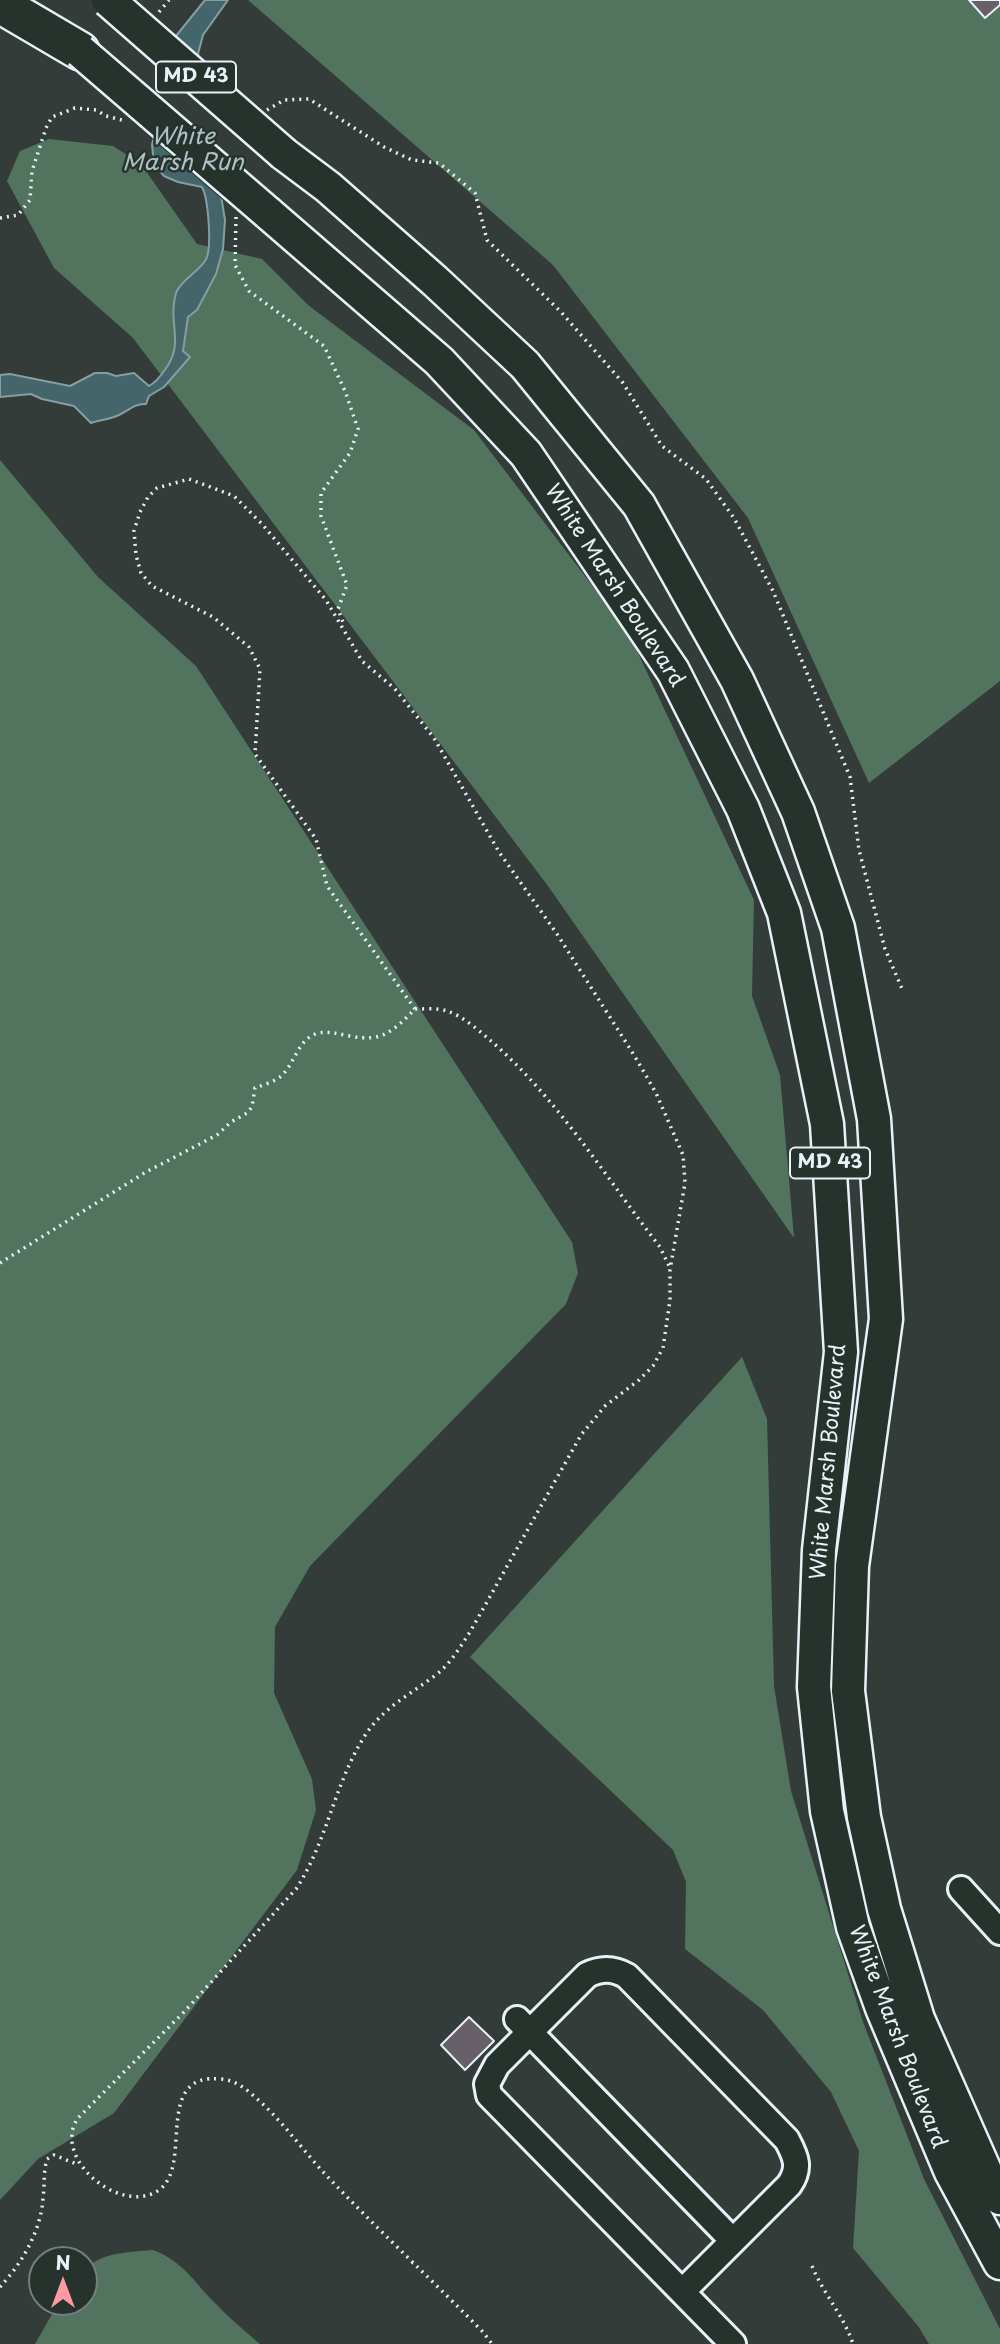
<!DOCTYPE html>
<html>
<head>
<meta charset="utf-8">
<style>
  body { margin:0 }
  #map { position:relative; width:1000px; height:2344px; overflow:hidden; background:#333c39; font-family:"Playpen Sans",sans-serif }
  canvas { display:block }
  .north { position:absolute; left:28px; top:2246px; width:70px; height:70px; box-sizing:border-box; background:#26332d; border:2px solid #747f7e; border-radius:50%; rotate:0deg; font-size:19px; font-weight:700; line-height:28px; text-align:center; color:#e8f1f8 }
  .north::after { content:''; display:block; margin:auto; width:24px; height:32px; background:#ff9aa2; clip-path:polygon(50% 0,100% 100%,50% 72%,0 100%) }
</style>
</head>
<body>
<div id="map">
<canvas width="1000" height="2344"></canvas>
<div class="north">N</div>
</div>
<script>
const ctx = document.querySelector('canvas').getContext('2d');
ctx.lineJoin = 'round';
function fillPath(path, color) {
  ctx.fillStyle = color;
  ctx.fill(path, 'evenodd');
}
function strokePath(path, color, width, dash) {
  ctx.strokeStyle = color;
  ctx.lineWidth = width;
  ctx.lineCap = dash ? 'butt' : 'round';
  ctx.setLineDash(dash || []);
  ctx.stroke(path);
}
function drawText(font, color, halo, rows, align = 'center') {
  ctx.font = font + ' "Playpen Sans",sans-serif';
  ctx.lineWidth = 5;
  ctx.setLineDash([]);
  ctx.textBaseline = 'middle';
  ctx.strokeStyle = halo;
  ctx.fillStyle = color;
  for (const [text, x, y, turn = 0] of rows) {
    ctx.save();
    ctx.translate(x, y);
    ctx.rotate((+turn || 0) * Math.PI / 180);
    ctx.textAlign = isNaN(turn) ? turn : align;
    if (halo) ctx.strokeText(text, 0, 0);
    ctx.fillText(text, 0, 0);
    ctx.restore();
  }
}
const green = new Path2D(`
  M248 0H1000V681L869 783 748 518 553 265Z
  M49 139 113 146 141 164 197 244 262 259 308 305 474 430 629 634 754 900 752 996 780 1075 794 1238 548 886 133 338 54 268 7 181 20 151Z
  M0 460 98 577 196 666 572 1242 578 1273 566 1304 310 1566 275 1627 274 1693 312 1779 316 1810 297 1870 114 2113 38 2159 0 2200Z
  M742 1357 767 1419 774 1686 791 1791 863 2022 924 2179 1000 2329V2344H929L918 2326 853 2248 859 2151 831 2092 763 2010 685 1949 686 1882 673 1850 470 1657Z
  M153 2250C184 2262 193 2281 215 2303 229 2318 245 2331 260 2344H35L59 2302H84V2270C101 2252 130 2252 153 2250Z`);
const water = new Path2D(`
  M205 0H228L203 35 198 54 225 220 223 249 216 274 197 310 188 317 183 351 190 357 164 387 149 396 146 404C135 403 128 411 119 415 111 419 100 420 91 423L74 406 42 399 31 394 0 397V375L10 374 70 386 95 373H107L116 376 134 373 149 386C156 382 160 377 164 371 186 343 167 324 176 293 180 281 198 272 205 261 213 250 208 198 202 187L178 182 164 176 154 164 152 145 176 36Z`);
const pier = new Path2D(`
  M174 34 202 58 225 202 150 137Z`);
const building = new Path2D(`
  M969 0H1000V5L985 18Z
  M469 2017 494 2041 465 2070 441 2045Z`);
const path = new Path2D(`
  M159 12 169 0
  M267 110 284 100 309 99 384 147 412 160 439 163 475 193 487 240 561 312 623 383 662 446 706 479 734 518 773 591 850 777 859 850 885 949 903 991
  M236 217 235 265 249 291 324 346 345 391 358 429 350 453 321 493V516L347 585 338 609 344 625
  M0 218 18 215 30 200 32 171 46 128 52 117 75 108 96 110 106 116 122 120
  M415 1009 327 886 316 839 255 754 260 669 249 647 213 617 152 586 141 573 136 555 134 531 140 512 148 497 157 488 189 479 234 496 262 524 326 600 362 661 395 689 434 738 499 852 557 934 634 1055 656 1093 683 1155 685 1183 670 1270V1300L663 1348 653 1366 639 1380 605 1406 581 1435 470 1632C460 1647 451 1663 437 1674 410 1695 383 1707 364 1737 334 1785 327 1842 296 1889L183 2013 77 2119C75 2123 72 2129 72 2134 68 2172 126 2213 159 2190 194 2165 152 2072 221 2079 232 2080 241 2085 249 2092 278 2115 300 2147 325 2174 376 2228 431 2279 483 2332L492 2344
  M0 1263 146 1172 217 1135 231 1122 247 1113 252 1107 255 1088C263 1085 273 1082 280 1077 295 1065 297 1039 318 1033 329 1031 339 1034 350 1036 383 1043 394 1030 415 1009 425 1009 438 1008 447 1011 463 1016 478 1030 491 1041 557 1098 607 1179 660 1247L670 1268
  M812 2266C823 2293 844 2316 853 2344
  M0 2287C22 2263 41 2231 43 2198 45 2184 43 2173 47 2159L54 2155 79 2165`);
const minor = new Path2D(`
  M961 1889 1000 1932
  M517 2019 733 2241
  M682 2292 789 2185C801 2168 796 2157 787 2140L627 1976C613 1968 601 1968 587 1975L497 2065 487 2084 489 2095 733 2344`);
const major = new Path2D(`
  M284 154 328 187 435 281 525 365 639 505 737 680 798 812 838 928 874 1119 886 1319 852 1566 848 1691 864 1817 884 1909 918 2019 986 2173 1000 2198
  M268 213 439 361 526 454 673 671 743 809 784 913 827 1124 841 1352 819 1550 814 1687 827 1811 853 1927 882 2008 951 2172 1000 2263`);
const highway = new Path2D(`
  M0 4 80 51`);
const majorBridge = new Path2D(`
  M108 0 284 154
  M80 51 268 213`);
const shields = [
  [196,77,80],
  [830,1163,80]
];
const shieldNames = [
  ["MD 43",196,77],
  ["MD 43",830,1163]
];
const streetNames = [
  ["White Marsh Boulevard",614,586,57],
  ["White Marsh Boulevard",829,1462,-85],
  ["White Marsh Boulevard",897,2037,69]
];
const waterNames = [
  ["White",183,138],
  ["Marsh Run",183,164]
];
fillPath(green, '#52735d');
fillPath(water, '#44666a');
strokePath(water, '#869ea3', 2);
fillPath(pier, '#333c39');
fillPath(building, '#676068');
strokePath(building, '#e8f1f8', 2);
strokePath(minor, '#e8f1f8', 30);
strokePath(major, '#e8f1f8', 37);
strokePath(highway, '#e8f1f8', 42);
strokePath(path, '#e8f1f8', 3.5, [2, 5]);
strokePath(minor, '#26332d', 24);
strokePath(major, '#26332d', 32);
strokePath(highway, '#26332d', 37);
strokePath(majorBridge, '#e8f1f8', 37, []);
strokePath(majorBridge, '#26332d', 32);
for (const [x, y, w] of shields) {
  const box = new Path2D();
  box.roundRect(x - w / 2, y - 15.5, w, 31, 5);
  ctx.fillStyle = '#26332d';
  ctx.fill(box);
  strokePath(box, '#e8f1f8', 2);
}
drawText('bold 19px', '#e8f1f8', null, shieldNames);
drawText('21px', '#e8f1f8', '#26332d', streetNames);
drawText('italic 23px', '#afc0c6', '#26332d', waterNames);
</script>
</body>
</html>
